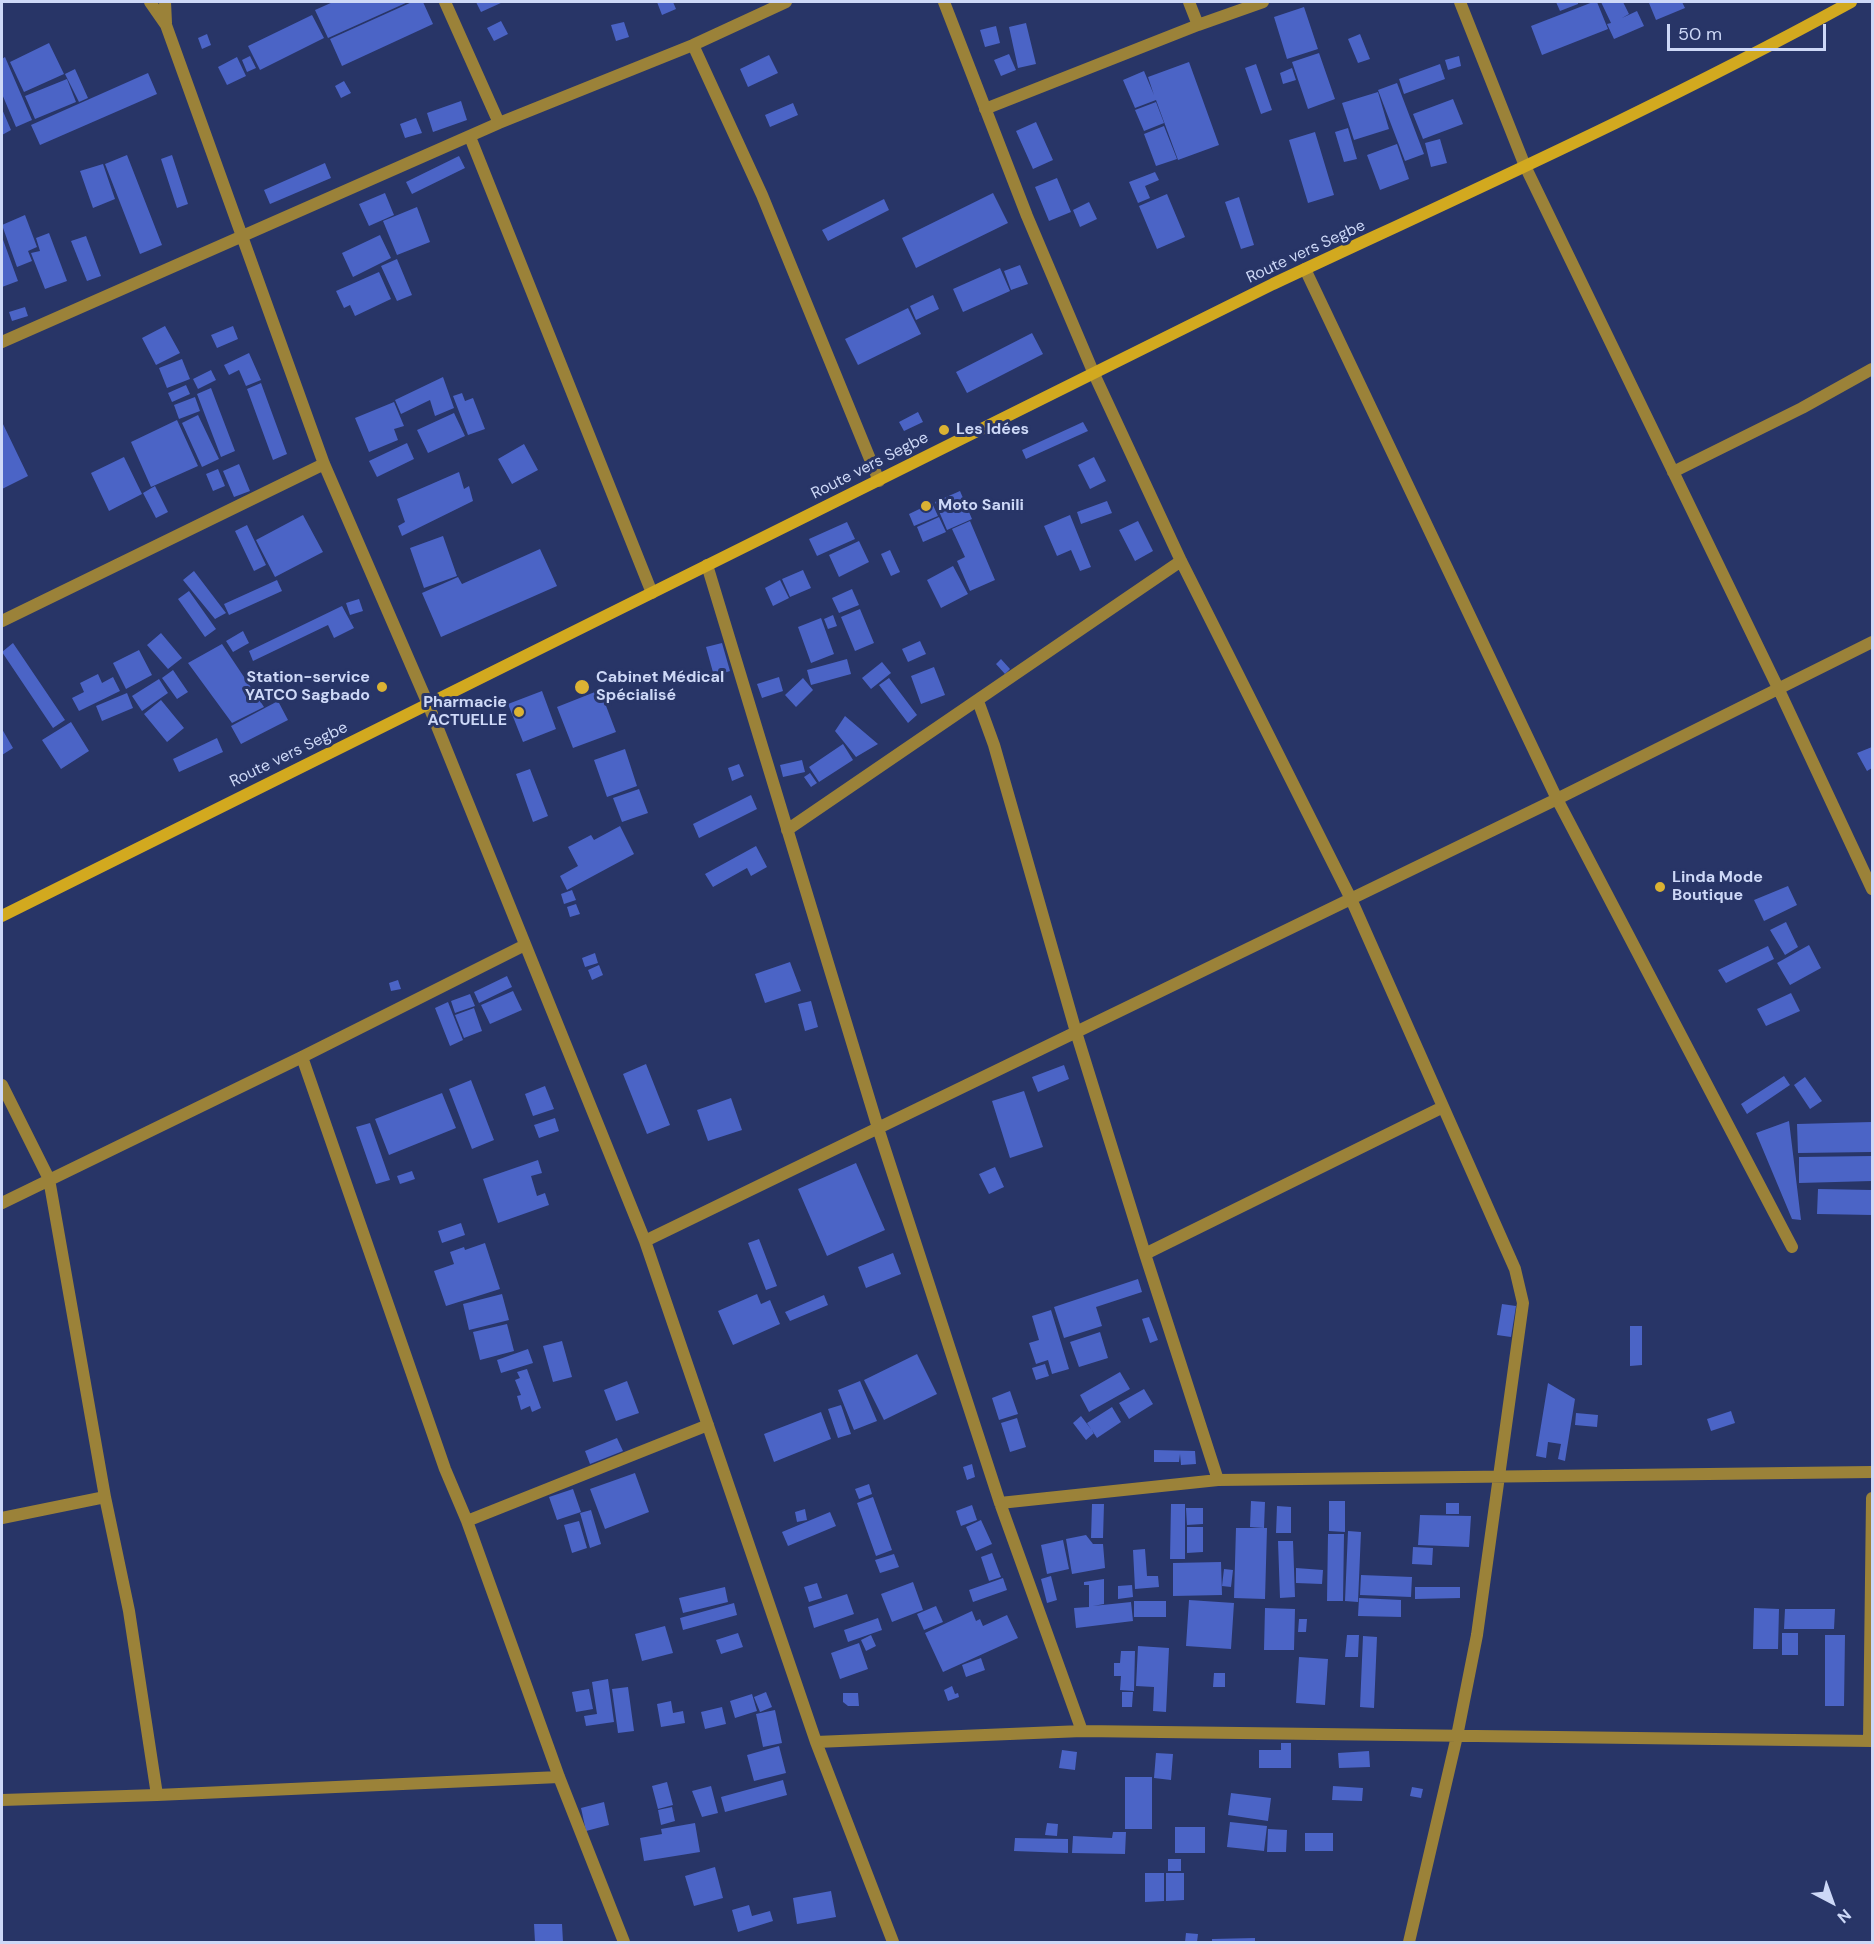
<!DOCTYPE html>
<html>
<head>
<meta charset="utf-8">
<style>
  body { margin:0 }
  #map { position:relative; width:1874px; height:1944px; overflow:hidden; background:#283567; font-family:"DM Sans",sans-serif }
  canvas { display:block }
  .frame { position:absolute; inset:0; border:3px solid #cdd8f7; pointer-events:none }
  .north { position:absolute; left:1802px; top:1872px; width:60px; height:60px; -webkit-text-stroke:4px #283567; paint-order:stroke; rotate:139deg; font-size:16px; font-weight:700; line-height:24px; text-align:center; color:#cdd8f7 }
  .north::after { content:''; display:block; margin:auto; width:21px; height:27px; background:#cdd8f7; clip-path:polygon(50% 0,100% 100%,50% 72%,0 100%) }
  .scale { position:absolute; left:1667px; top:24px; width:159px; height:27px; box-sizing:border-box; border:3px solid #cdd8f7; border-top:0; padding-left:8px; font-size:18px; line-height:21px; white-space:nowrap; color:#cdd8f7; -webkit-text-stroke:4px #283567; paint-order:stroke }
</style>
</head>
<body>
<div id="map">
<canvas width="1874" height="1944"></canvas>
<div class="frame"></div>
<div class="north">N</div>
<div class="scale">50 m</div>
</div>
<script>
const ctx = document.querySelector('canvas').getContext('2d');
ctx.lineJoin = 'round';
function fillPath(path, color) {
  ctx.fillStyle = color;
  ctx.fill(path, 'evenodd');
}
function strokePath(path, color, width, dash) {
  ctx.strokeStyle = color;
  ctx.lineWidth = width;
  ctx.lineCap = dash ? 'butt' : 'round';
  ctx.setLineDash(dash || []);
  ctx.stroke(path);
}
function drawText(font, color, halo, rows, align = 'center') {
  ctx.font = font + ' "DM Sans",sans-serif';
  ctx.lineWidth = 6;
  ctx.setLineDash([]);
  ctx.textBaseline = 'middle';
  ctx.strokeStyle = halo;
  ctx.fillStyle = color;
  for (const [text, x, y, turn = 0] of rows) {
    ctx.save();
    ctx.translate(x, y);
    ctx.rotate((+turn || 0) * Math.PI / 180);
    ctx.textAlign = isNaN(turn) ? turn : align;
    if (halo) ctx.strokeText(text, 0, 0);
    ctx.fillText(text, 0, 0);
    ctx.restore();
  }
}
const building = new Path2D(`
  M333 2H408L328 38 315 10Z
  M412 2H423L433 24 342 66 330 39Z
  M476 2H503L481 12Z
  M657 2H673L676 9 662 15Z
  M1556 2H1578V4L1560 11Z
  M1593 2H1597L1608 29 1542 55 1531 26Z
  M1601 2H1623L1629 14 1622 18 1637 11 1644 26 1614 39 1607 24 1611 23Z
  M1652 2H1682L1685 8 1656 20 1649 3Z
  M1304 7 1318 49 1287 59 1274 17Z
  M312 15 324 38 260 70 248 46Z
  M501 21 508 34 494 41 487 28Z
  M624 22 629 37 616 41 611 25Z
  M1026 23 1036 64 1018 68 1009 27Z
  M996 26 1000 43 985 47 980 30Z
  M207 34 211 45 202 49 198 38Z
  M1360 34 1370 59 1358 63 1348 39Z
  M49 43 64 74 24 92 10 62Z
  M1319 53 1335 99 1308 109 1292 62Z
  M1009 54 1016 70 1001 76 994 60Z
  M769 55 778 73 748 87 740 69Z
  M250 56 256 68 247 72 242 60Z
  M1459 56 1461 66 1448 70 1445 60Z
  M5 57 32 120 16 127 2 94V59Z
  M237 57 246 76 227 85 218 67Z
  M1189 62 1219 145 1178 160 1156 100 1135 108 1123 80 1144 71 1154 95 1148 77Z
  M1256 64 1272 110 1261 114 1245 68Z
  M1440 64 1445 79 1404 94 1399 79Z
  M1292 68 1296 80 1283 84 1280 73Z
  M75 69 88 98 79 102 65 74Z
  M148 73 157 94 40 145 31 125Z
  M67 79 76 102 35 119 25 96Z
  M344 81 351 93 341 98 335 86Z
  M1397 83 1424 154 1405 161 1378 90Z
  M1378 92 1389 129 1354 140 1342 103Z
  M1453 99 1463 124 1423 139 1413 114Z
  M461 101 467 120 433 132 427 113Z
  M1156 102 1164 123 1144 131 1135 110Z
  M793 103 798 115 770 127 765 115Z
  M2 109 11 130 2 135Z
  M416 118 422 133 405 138 400 124Z
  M1036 122 1053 160 1033 169 1016 131Z
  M1164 126 1177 159 1156 166 1144 134Z
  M1348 128 1357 159 1344 162 1335 132Z
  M1315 132 1334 195 1308 203 1289 140Z
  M1440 139 1447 163 1431 167 1425 143Z
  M1397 144 1409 179 1380 190 1367 155Z
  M127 155 162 245 140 254 105 164Z
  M172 155 188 204 177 208 161 159Z
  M459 156 465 168 412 194 406 182Z
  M325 163 331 178 270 204 264 190Z
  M103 164 115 199 93 208 80 171Z
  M1155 172 1159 180 1145 186 1150 198 1138 203 1129 182Z
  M1057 178 1071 212 1049 221 1035 187Z
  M385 193 394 215 369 226 359 204Z
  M993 193 1008 223 916 268 902 238Z
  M1167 194 1185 237 1157 249 1139 206Z
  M1239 197 1254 245 1241 249 1225 202Z
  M884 199 889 210 828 241 822 230Z
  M1089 202 1097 219 1080 227 1073 210Z
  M417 207 430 242 397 255 383 221Z
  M25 215 37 247 28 251 32 261 17 267 2 225Z
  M49 233 67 281 45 289 31 253 40 251 36 238Z
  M380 235 391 258 353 277 342 253Z
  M86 236 101 276 87 281 71 241Z
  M2 237 18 281 2 287Z
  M397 259 412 295 397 301 381 266Z
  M1020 265 1028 284 1011 290 1004 271Z
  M1000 268 1010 291 963 312 953 289Z
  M379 272 391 299 355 316 350 305 344 308 336 291Z
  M933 295 939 309 916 320 910 306Z
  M25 307 28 316 12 321 9 312Z
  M908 308 921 334 858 365 845 339Z
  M165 326 180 353 156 365 142 338Z
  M233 326 238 339 217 348 211 335Z
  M1032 333 1043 354 967 393 956 372Z
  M249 353 261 380 246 386 239 370 229 375 224 365Z
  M182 359 190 379 167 388 159 368Z
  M211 370 216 380 198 389 193 379Z
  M443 377 454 408 435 416 430 400 401 414 395 400Z
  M261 383 287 454 273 460 247 389Z
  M186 385 190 394 172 402 168 393Z
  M211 388 235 451 221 457 197 394Z
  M462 393 465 401 473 398 485 429 468 435 453 396Z
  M195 397 200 411 179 419 174 405Z
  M394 402 404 426 394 429 398 440 369 452 355 418Z
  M918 412 923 422 904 431 899 422Z
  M454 413 465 436 428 453 417 430Z
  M198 415 219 459 202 467 182 423Z
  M177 420 198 466 151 487 131 442Z
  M2 422 28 476 2 489Z
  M1083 422 1088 431 1026 459 1022 450Z
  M407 443 414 459 377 477 369 461Z
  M524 444 538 470 512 484 498 459Z
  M124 457 142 494 109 511 91 473Z
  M1094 457 1106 481 1090 489 1078 465Z
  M239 464 250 491 234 497 223 471Z
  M218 469 225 486 213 491 206 474Z
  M459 472 464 489 469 486 473 501 402 536 398 526 405 522 397 499Z
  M155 486 168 512 156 518 143 493Z
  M960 491 972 519 947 530 935 502Z
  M1107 501 1112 513 1081 524 1077 512Z
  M932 503 938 516 914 526 909 514Z
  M303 515 323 552 275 577 256 540Z
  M1070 515 1091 567 1080 571 1071 550 1057 556 1044 526Z
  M939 517 946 532 923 542 917 527Z
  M970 521 995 580 970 591 957 561 965 557 952 529Z
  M1138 521 1153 551 1135 561 1119 530Z
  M847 522 855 539 817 556 809 539Z
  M247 525 266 565 254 571 235 531Z
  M443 536 457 576 424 588 410 548Z
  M859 541 869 562 839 577 829 555Z
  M540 549 557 586 441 637 422 593 458 577 462 584Z
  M890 550 900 572 891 576 881 554Z
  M953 566 968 594 941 608 927 580Z
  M803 570 811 588 790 597 782 579Z
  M194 571 226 613 215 619 183 580Z
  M277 580 282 591 229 615 224 604Z
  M780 580 789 598 773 606 765 588Z
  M852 589 859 605 839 613 832 598Z
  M189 591 216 629 205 637 178 599Z
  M359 599 363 611 350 615 346 603Z
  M342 606 354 628 334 638 328 625 253 661 249 651Z
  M860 609 874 643 855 651 841 617Z
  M833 615 837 626 828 629 824 619Z
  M821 618 834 654 811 663 798 627Z
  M243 631 249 643 233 652 226 641Z
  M161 633 182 658 168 669 147 645Z
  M920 641 926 654 908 662 902 649Z
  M13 643 65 720 53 728 2 652Z
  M722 643 730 671 714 676 706 647Z
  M222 644 264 707 232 723 188 663Z
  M139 650 152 675 126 689 113 663Z
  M847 659 851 674 811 685 807 670Z
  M1001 659 1010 669 1005 674 996 664Z
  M882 662 891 673 871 689 862 678Z
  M934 667 945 695 921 704 911 676Z
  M173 670 188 692 177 699 162 678Z
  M98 674 102 683 113 677 120 691 79 711 72 698 84 692 80 683Z
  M779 677 783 691 762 698 757 684Z
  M803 678 813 690 796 707 785 695Z
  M889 678 917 715 908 723 879 685Z
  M159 679 168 693 142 711 132 696Z
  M600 690 616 732 573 748 557 707Z
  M542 691 556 729 523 742 508 704Z
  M127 693 133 708 102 721 96 706Z
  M161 700 184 728 167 742 144 714Z
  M278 701 288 720 241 744 231 726Z
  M845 716 878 744 856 757 835 731Z
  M71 722 89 751 61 769 42 740Z
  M2 729 13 748 2 755Z
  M217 738 223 752 179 772 173 759Z
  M843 744 853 760 819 782 809 767Z
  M1872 747V768L1867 771 1857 753Z
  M625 749 637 786 607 797 594 760Z
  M802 760 805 772 783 777 780 765Z
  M739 764 744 776 732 781 728 768Z
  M530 769 548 816 533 822 516 774Z
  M810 773 817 783 811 787 804 777Z
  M639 789 648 813 622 822 613 798Z
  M751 795 757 809 699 838 693 824Z
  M620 826 634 854 567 890 560 876 578 866 568 847 591 835 594 840Z
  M756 846 767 867 751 876 747 868 713 887 705 874Z
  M1788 886 1797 905 1764 921 1754 900Z
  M572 890 576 900 564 904 561 894Z
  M576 904 580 914 570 917 567 907Z
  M1786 922 1798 947 1785 955 1770 930Z
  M1809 945 1821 968 1790 985 1777 963Z
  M1768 946 1774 959 1726 983 1718 970Z
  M595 953 598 963 585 967 582 958Z
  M790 962 801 991 765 1003 755 974Z
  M599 965 603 975 592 980 588 970Z
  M507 976 512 987 479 1003 474 992Z
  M398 980 401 989 391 991 389 983Z
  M513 991 522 1010 490 1024 481 1005Z
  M1791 993 1800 1011 1766 1026 1757 1009Z
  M470 994 475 1006 455 1013 451 1001Z
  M811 1001 818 1027 805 1031 798 1004Z
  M448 1002 463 1040 450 1046 435 1008Z
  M474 1008 482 1031 464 1038 455 1015Z
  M646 1064 670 1125 647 1134 623 1074Z
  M1064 1065 1069 1079 1038 1092 1032 1077Z
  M1784 1076 1790 1085 1747 1114 1741 1104Z
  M1805 1077 1822 1101 1810 1109 1794 1085Z
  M471 1080 494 1140 472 1149 449 1089Z
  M545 1086 554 1109 533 1116 525 1094Z
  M1024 1091 1043 1147 1010 1158 992 1101Z
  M442 1093 456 1128 389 1155 375 1119Z
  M731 1098 742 1130 708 1141 697 1110Z
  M555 1118 559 1131 539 1138 534 1125Z
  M1789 1121 1801 1220 1792 1219 1756 1133Z
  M1872 1122V1152L1798 1153 1797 1124Z
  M370 1123 390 1180 376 1184 356 1127Z
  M1872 1156V1181L1799 1183V1157Z
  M538 1160 542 1173 531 1176 537 1196 545 1193 549 1205 498 1223 483 1179Z
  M856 1163 885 1230 827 1256 798 1189Z
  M995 1167 1004 1187 989 1194 979 1174Z
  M412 1171 415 1179 400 1184 397 1176Z
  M1818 1189 1872 1190V1215L1817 1214Z
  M461 1223 465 1235 442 1243 438 1231Z
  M759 1239 777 1286 766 1290 748 1243Z
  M485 1243 500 1289 446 1306 434 1271 454 1264 450 1252 464 1247 465 1250Z
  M893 1253 901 1274 866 1288 858 1267Z
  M1138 1279 1142 1292 1096 1307 1102 1326 1064 1338 1054 1307Z
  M502 1294 509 1320 469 1330 463 1304Z
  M757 1294 761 1304 770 1300 780 1324 733 1345 718 1311Z
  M824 1295 828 1305 790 1321 785 1312Z
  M1502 1304 1516 1306 1511 1337 1497 1335Z
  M1051 1310 1069 1369 1052 1374 1048 1360 1036 1364 1029 1343 1039 1340 1032 1316Z
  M1149 1317 1158 1340 1150 1343 1142 1319Z
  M507 1324 514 1351 480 1360 473 1332Z
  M1630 1326H1642V1365L1630 1366Z
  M1100 1332 1108 1358 1079 1367 1070 1342Z
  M562 1341 572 1377 553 1382 543 1346Z
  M528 1349 533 1363 501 1373 497 1360Z
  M917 1354 937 1394 884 1420 864 1380Z
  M1045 1364 1049 1376 1036 1380 1032 1368Z
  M527 1369 541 1408 532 1412 530 1406 521 1410 517 1396 521 1395 515 1380 520 1378 517 1372Z
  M1120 1372 1130 1389 1089 1412 1080 1395Z
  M627 1381 639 1413 616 1421 604 1390Z
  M860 1381 877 1421 854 1430 838 1390Z
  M1548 1383 1575 1399 1565 1461 1558 1459 1561 1444 1548 1442 1546 1458 1536 1456Z
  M1144 1389 1153 1404 1129 1419 1119 1403Z
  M1010 1391 1018 1414 999 1420 992 1398Z
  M841 1405 851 1434 838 1438 828 1409Z
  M1112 1407 1121 1422 1097 1438 1087 1423Z
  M1731 1411 1735 1423 1711 1431 1707 1419Z
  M821 1412 831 1439 774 1462 764 1434Z
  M1576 1413 1598 1415 1597 1427 1575 1425Z
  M1081 1416 1094 1433 1086 1440 1073 1423Z
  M1017 1418 1026 1447 1010 1452 1001 1423Z
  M617 1438 623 1451 590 1464 585 1451Z
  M1154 1450 1195 1451 1196 1464 1181 1465 1180 1454 1179 1462H1154Z
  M972 1464 975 1477 967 1480 963 1467Z
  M635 1473 649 1512 605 1529 590 1489Z
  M869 1484 872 1494 859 1499 855 1489Z
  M573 1489 581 1512 557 1520 549 1497Z
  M873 1497 892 1550 876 1556 857 1503Z
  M1251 1501 1265 1502 1264 1528 1250 1527Z
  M1329 1501H1345V1532L1329 1531Z
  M1446 1503H1459V1514H1446Z
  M1092 1504H1104L1103 1538H1091Z
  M1171 1504H1185V1559H1170Z
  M972 1505 977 1520 961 1526 956 1511Z
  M1277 1506 1291 1507V1533H1276Z
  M1186 1508H1203V1524L1187 1525Z
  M805 1509 807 1520 797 1522 795 1512Z
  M591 1510 601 1544 590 1548 580 1513Z
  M830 1512 836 1526 788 1546 782 1532Z
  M1420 1515 1471 1516 1469 1547 1418 1545Z
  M981 1520 992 1544 976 1551 966 1527Z
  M579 1521 587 1548 572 1553 564 1525Z
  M1187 1527H1203V1552L1187 1553Z
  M1236 1528H1267L1265 1599 1234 1598Z
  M1348 1531 1361 1532 1358 1602 1345 1601Z
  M1328 1534H1344L1343 1601H1327Z
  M1086 1535 1093 1544H1103L1105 1568 1072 1574 1066 1539Z
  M1063 1540 1069 1569 1047 1574 1041 1545Z
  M1278 1541H1293L1295 1597 1280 1598Z
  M1413 1547 1433 1548 1432 1565 1412 1564Z
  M1145 1549 1147 1576H1158L1159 1587 1135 1589 1133 1550Z
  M992 1553 1001 1577 989 1581 981 1557Z
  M894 1554 899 1567 880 1573 875 1560Z
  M1221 1562 1222 1595 1173 1596V1563Z
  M1296 1568 1323 1570 1322 1584 1296 1583Z
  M1224 1569 1233 1570 1231 1587 1222 1586Z
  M1361 1575 1412 1577 1411 1597 1360 1595Z
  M1051 1576 1057 1600 1047 1603 1041 1579Z
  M1003 1578 1007 1590 973 1602 969 1590Z
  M1104 1579V1604L1093 1606 1131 1602 1133 1621 1076 1628 1074 1608 1089 1607V1585H1084V1582Z
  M913 1582 923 1610 892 1622 881 1594Z
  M817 1583 822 1598 809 1602 804 1587Z
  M1132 1585 1133 1597 1118 1599V1586Z
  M725 1587 728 1602 683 1613 679 1598Z
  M1415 1587H1460V1598L1415 1599Z
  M847 1594 854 1614 814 1628 808 1607Z
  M1359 1598 1401 1600V1617L1358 1616Z
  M1189 1600 1234 1603 1231 1649 1186 1646Z
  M1134 1601H1166V1617H1134Z
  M734 1603 737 1615 683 1630 680 1618Z
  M936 1606 943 1622 924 1630 917 1614Z
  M1265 1608 1295 1609 1294 1650H1264Z
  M1754 1608 1779 1609 1778 1649H1753Z
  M1785 1609H1835L1834 1629H1784Z
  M972 1611 976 1621 980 1619 983 1626 1007 1615 1018 1638 943 1672 925 1633Z
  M878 1618 882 1630 848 1642 844 1630Z
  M1299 1619H1307L1306 1632H1298Z
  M665 1626 673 1653 642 1661 635 1634Z
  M738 1633 743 1647 721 1654 716 1640Z
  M1782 1633H1798V1655H1782Z
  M871 1635 876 1646 866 1651 861 1640Z
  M1347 1635H1359L1358 1657H1345Z
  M1825 1635H1845L1844 1706H1825Z
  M1363 1636 1377 1637 1374 1708 1360 1707Z
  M859 1643 868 1669 840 1679 831 1653Z
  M1138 1646 1169 1648 1166 1712 1153 1711 1154 1687 1136 1686Z
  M1121 1651H1135L1134 1691 1120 1690 1121 1676H1114V1663H1120Z
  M1299 1657 1328 1659 1325 1705 1296 1703Z
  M981 1658 985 1670 966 1677 962 1665Z
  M1214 1673H1225V1687H1213Z
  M608 1679 614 1722 586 1726 584 1716 597 1714 592 1682Z
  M952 1686 955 1694 958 1693 959 1697 948 1701 944 1690Z
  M628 1687 634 1731 618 1733 612 1689Z
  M589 1689 593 1709 576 1712 572 1692Z
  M766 1692 772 1707 760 1712 754 1697Z
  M1122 1692H1133L1132 1707H1122Z
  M843 1693H858L859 1706H848L843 1702Z
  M752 1694 757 1711 735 1718 730 1701Z
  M671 1701 673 1713 683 1711 685 1723 661 1727 657 1704Z
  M722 1707 726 1724 705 1729 701 1712Z
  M775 1710 782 1743 763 1747 756 1714Z
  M1281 1743H1291V1768H1259V1750H1281Z
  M779 1746 786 1773 754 1781 747 1755Z
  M1062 1750 1077 1752 1075 1770 1059 1768Z
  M1369 1751 1370 1767 1339 1768 1338 1753Z
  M1156 1753 1173 1754 1171 1780 1154 1778Z
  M1125 1777H1152V1829H1125Z
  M783 1780 787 1795 725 1812 721 1797Z
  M667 1782 673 1805 658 1809 652 1786Z
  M711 1786 718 1813 702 1817 692 1791Z
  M1333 1786 1363 1788 1362 1801 1332 1800Z
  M1412 1787 1423 1789 1421 1798 1410 1796Z
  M1231 1793 1271 1798 1268 1821 1228 1815Z
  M604 1802 609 1825 586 1831 581 1808Z
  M672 1807 675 1821 661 1825 658 1810Z
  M1230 1822 1267 1826 1264 1851 1227 1847Z
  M695 1823 700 1852 644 1861 640 1838 662 1834 661 1829Z
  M1047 1823 1058 1824 1057 1836 1045 1835Z
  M1175 1827H1205V1853H1175Z
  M1268 1829 1287 1830 1286 1852H1267Z
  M1113 1832H1126L1125 1854 1072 1853 1073 1836 1112 1838Z
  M1305 1833H1333V1851H1305Z
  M1015 1838 1068 1839V1853L1014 1851Z
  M1168 1859H1181V1871H1168Z
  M715 1867 723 1898 694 1906 685 1876Z
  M1145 1873H1164V1901L1145 1902Z
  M1166 1873H1184V1900L1166 1901Z
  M831 1891 836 1917 797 1924 793 1898Z
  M749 1905 752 1916 770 1911 773 1921 738 1932 732 1910Z
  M534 1924H562L563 1942H535Z
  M1186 1933 1198 1934 1197 1942H1185Z
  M1255 1938V1942H1212V1939Z`);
const minor = new Path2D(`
  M150 2 166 25 324 464 428 704 645 1241 816 1742 893 1942
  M165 2 166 23
  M445 2 499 123
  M944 2 1027 216 1094 374 1181 561 1351 899 1515 1269 1523 1303 1477 1635 1457 1736 1409 1942
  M1189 2 1198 25
  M1460 2 1525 166 1779 690 1872 889
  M693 45 762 195 879 481
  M985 109 1198 25 1263 2
  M470 137 652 593
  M1305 269 1557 799 1792 1247
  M2 342 499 123 693 45 786 2
  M1673 472 1802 408 1872 369
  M707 565 878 1128 1000 1503 1082 1731
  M2 621 324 464
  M978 701 994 745 1076 1032 1145 1254 1218 1480
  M787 830 1181 561
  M302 1057 445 1469 467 1521 559 1777 624 1942
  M2 1085 49 1179 105 1497 129 1611 157 1795
  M2 1203 302 1057 525 945
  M645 1241 1557 799 1872 642
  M1145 1254 1443 1107
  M1000 1503 1218 1480 1872 1472
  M2 1518 105 1497
  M467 1521 708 1425
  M1869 1741 1872 1498
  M816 1742 1082 1731 1872 1741
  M2 1800 157 1795 559 1777`);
const secondary = new Path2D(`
  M2 916 1273 284C1467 193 1663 105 1851 2`);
const markers = [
  [944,430,6,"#dbb233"],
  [926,506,6,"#dbb233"],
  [382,687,6,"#dbb233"],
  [582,687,8,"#dbb233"],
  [519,712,6,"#dbb233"],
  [1660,887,6,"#dbb233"]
];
const streetNames = [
  ["Route vers Segbe",1306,252,-25],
  ["Route vers Segbe",870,466,-27],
  ["Route vers Segbe",289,755,-26]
];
const poiNames = [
  ["Les Idées",956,430],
  ["Moto Sanili",938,506],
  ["Station-service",370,678,"right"],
  ["YATCO Sagbado",370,696,"right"],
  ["Cabinet Médical",596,678],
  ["Spécialisé",596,696],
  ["Pharmacie",507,703,"right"],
  ["ACTUELLE",507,721,"right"],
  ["Linda Mode",1672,878],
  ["Boutique",1672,896]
];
fillPath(building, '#4b64c6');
strokePath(minor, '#9b8239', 12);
strokePath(secondary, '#d2a91f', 12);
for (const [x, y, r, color] of markers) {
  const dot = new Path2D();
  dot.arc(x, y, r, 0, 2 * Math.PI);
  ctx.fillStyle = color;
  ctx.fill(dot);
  strokePath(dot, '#283567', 2);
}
drawText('16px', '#cdd8f7', '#283567', streetNames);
drawText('bold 16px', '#cdd8f7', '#283567', poiNames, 'left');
</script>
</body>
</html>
